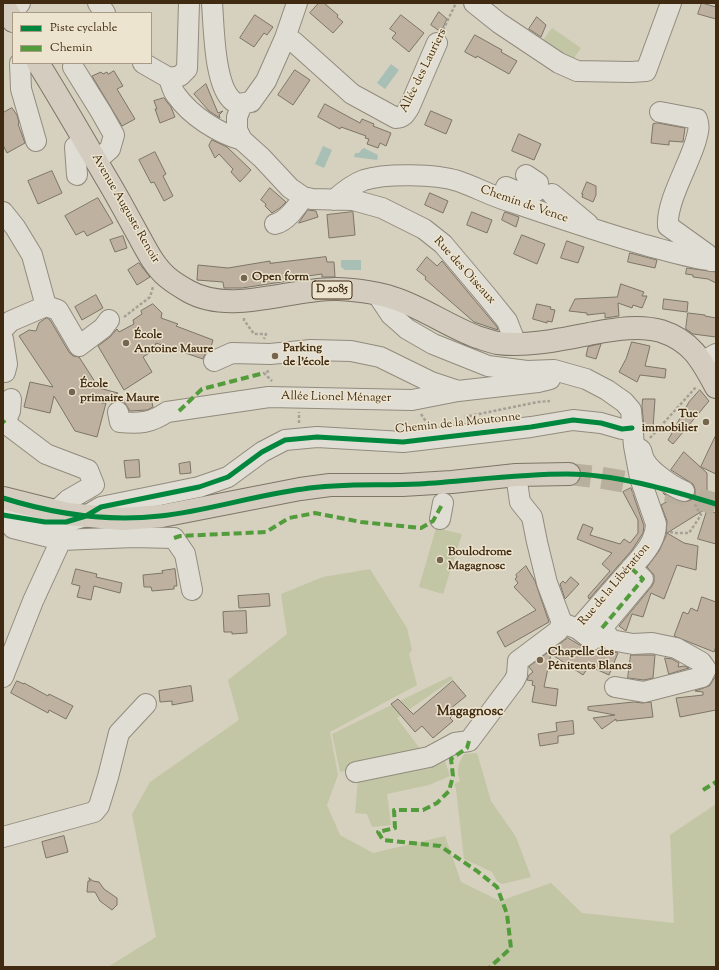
<!DOCTYPE html>
<html>
<head>
<meta charset="utf-8">
<style>
  body { margin:0 }
  #map { position:relative; width:719px; height:970px; overflow:hidden; background:#d6d0be; font-family:"Sorts Mill Goudy",serif }
  canvas { display:block }
  .frame { position:absolute; inset:0; border:4px solid #412a12; pointer-events:none }
  .legend { position:absolute; left:12px; top:12px; width:140px; height:52px; box-sizing:border-box; background:#ece4ce; border:1px solid #a89a83; margin:0; padding:5px 7px; list-style:none; font-size:12px; color:#412a12 }
  .legend li { display:flex; align-items:center; gap:8px; height:20px }
  .legend b { width:20px; border:1px solid #a89a83 }
</style>
</head>
<body>
<div id="map">
<canvas width="719" height="970"></canvas>
<div class="frame"></div>
<ul class="legend">
<li><b style="height:5px;background:#00873e"></b>Piste cyclable</li>
<li><b style="height:5px;background:#539c3c"></b>Chemin</li>
</ul>
</div>
<script>
const ctx = document.querySelector('canvas').getContext('2d');
ctx.lineJoin = 'round';
function fillPath(path, color) {
  ctx.fillStyle = color;
  ctx.fill(path, 'evenodd');
}
function strokePath(path, color, width, dash) {
  ctx.strokeStyle = color;
  ctx.lineWidth = width;
  ctx.lineCap = dash ? 'butt' : 'round';
  ctx.setLineDash(dash || []);
  ctx.stroke(path);
}
function drawText(font, color, halo, rows, align = 'center') {
  ctx.font = font + ' "Sorts Mill Goudy",serif';
  ctx.lineWidth = 3;
  ctx.setLineDash([]);
  ctx.textBaseline = 'middle';
  ctx.strokeStyle = halo;
  ctx.fillStyle = color;
  for (const [text, x, y, turn = 0] of rows) {
    ctx.save();
    ctx.translate(x, y);
    ctx.rotate((+turn || 0) * Math.PI / 180);
    ctx.textAlign = isNaN(turn) ? turn : align;
    if (halo) ctx.strokeText(text, 0, 0);
    ctx.fillText(text, 0, 0);
    ctx.restore();
  }
}
const green = new Path2D(`
  M552 28 581 48 572 61 543 40Z
  M436 528 462 534 443 594 419 587Z
  M370 569 407 628 412 650 409 654 417 685 330 732 338 775 327 805 340 835 373 853 445 836 461 882 500 901 551 883 582 913 674 923 670 835 716 804V967H108L156 937 132 814 150 782 239 720 228 680 287 634 281 594 323 577Z
  M451 676 453 679 397 718 424 754 340 772 332 734Z
  M477 753 491 801 516 837 531 877 502 884 497 881 492 872 464 859 456 789 454 784 460 781C456 769 458 765 464 754Z
  M443 755 450 776 429 785 387 794 391 825 372 827 367 814 355 813 358 779Z`);
const water = new Path2D(`
  M391 64 399 70 385 89 377 83Z
  M323 146 332 150 324 168 315 164Z
  M364 148 378 155 377 160 354 157 355 153H359L362 149Z
  M341 260H361V270H345L341 267Z`);
const building = new Path2D(`
  M319 3H324L338 15 337 17 343 22 333 33 310 13Z
  M702 3 716 7V19L698 14Z
  M439 12 447 19 441 32 431 25Z
  M255 15 273 27 267 35 264 33 254 47 240 38Z
  M401 15 424 33 409 52 392 38 396 33 390 29Z
  M537 17 546 25 541 37 529 29Z
  M475 35 502 50 501 52 517 61 509 74 477 56 476 58 465 52Z
  M295 70 310 80 293 105 278 95Z
  M114 71 123 86 117 89 135 119 122 126 92 76 101 72 103 74 107 72 108 74Z
  M206 84 218 113 223 111 219 115 220 118 209 111 194 94Z
  M164 98 171 107 175 117 160 123 155 109H157L154 101Z
  M325 104 360 123 362 119 374 124 373 126 391 133 386 146 380 143 378 148 367 144 369 139 365 138 366 136 341 127 340 129 318 117Z
  M12 108 17 115 19 123 18 124 25 143 7 153 3 145V113Z
  M431 111 452 120 446 134 425 125Z
  M658 123 685 128 683 142 669 141V145L651 143 653 124Z
  M519 134 541 144 534 160 512 151Z
  M212 140 227 147 251 170 240 182 231 172 233 169 219 154 215 158 209 146Z
  M155 152 166 174 163 176 173 196 164 201 154 182 151 183 139 160Z
  M52 171 62 193 38 204 28 181Z
  M587 182 596 186V195L593 202 582 197 583 194H582Z
  M270 188 286 202 280 208 272 213 265 206 266 204 261 200Z
  M430 193 448 201 443 213 425 205Z
  M98 198 113 223 87 236 84 231 76 235 65 216Z
  M308 210 316 211 318 217 299 223Z
  M353 212 355 235 329 238 327 215Z
  M472 212 492 220 487 233 467 225Z
  M505 212 519 217 516 227 502 220Z
  M522 235 545 244 537 264 514 254Z
  M123 236 127 248 115 252 110 240Z
  M567 241 584 247 578 263 561 258Z
  M630 253 657 260 655 268 628 262Z
  M326 257 327 262H334L335 277H322V274L301 277V279L242 288H224L223 282 197 280 198 265 228 268 270 261V263Z
  M427 257 437 266 442 261 497 327 498 330 474 322 425 279 426 277 417 270Z
  M139 263 150 277 137 285 128 270Z
  M687 268 716 272V283L708 279 693 277V275L686 274Z
  M621 284 644 292 642 296H647L642 308 633 305 632 308 618 303 619 316 605 318V313L587 315V313L569 311 575 299 617 297Z
  M96 295 103 308 82 320 75 307Z
  M664 299 688 302 687 312 663 309Z
  M153 304 162 313 161 318 178 324 176 326 213 340 210 350 205 354 203 359 156 343 154 350 143 357 152 372 124 390 98 346 110 337 116 330 117 329 119 332 134 324 133 320 142 314 141 311Z
  M537 304 551 307 550 309 555 310 552 322 547 321V323L533 319Z
  M688 313 705 315V316L716 318V337L693 334 686 329Z
  M47 318 50 320 69 352 73 356 79 357 99 388 118 393 102 403H106L97 437 75 431 54 396 50 413 24 407 30 382 53 387 19 336 29 330 36 331 39 323Z
  M632 342 650 346 645 366 666 369 665 378 640 375 637 382 619 372 626 359Z
  M601 344 596 359 586 356 588 347Z
  M700 390 709 401 673 444 668 440 689 402Z
  M151 397 153 407 147 410 130 411 125 403V400Z
  M643 399H655L653 428H644L642 407Z
  M716 435V474L701 467Z
  M684 452 707 473V492L713 502 703 510H704L667 533 684 543 698 546 696 570 677 565 664 599 651 593 643 617 632 614 626 631 619 626 652 586 654 582V575L647 567 659 551 666 536 667 521 661 505 670 500 663 493 675 500 685 502 691 500 695 495V489L693 484 671 470Z
  M139 460 140 477 126 478 124 461Z
  M190 462 191 473 180 474 179 464Z
  M631 488 644 526 643 533 632 550 589 599 588 596 610 571 602 564 612 553 577 539 583 524 593 528 590 535 620 544 624 539 630 543 638 533V520L623 492Z
  M707 511 716 513V544L698 539Z
  M526 566 535 581 549 622 505 647 497 632 536 610 514 587 518 583 515 579 517 577 516 575Z
  M76 569 97 574 96 577 122 583 120 593 94 586 91 600 77 597 80 586 72 584Z
  M175 569 177 586H174V589L152 591 151 587H144L143 575 163 573 162 571Z
  M571 577 579 584 565 599 560 584 563 581 565 583Z
  M269 594 270 606 239 608 238 596Z
  M702 597 716 602V646L714 652 674 636 683 612 688 614 691 608 697 611Z
  M246 611 247 633 232 634V632H224L223 612Z
  M568 638 590 651H596L602 647 608 651 618 653 609 675 589 666 583 675 551 654 544 687 558 689 556 706 532 702 535 686 532 685 533 681 527 680 529 675 533 672 529 667Z
  M631 655H655L653 678 644 680 628 678Z
  M665 658 672 659 679 663 678 667 684 666 689 668 669 674Z
  M716 676V710L680 717 676 698 703 695V692L695 691 709 686Z
  M17 681 24 684V683L48 696 49 694 73 706 66 719 49 710 48 713 11 693Z
  M453 681 466 696 450 709 454 714 450 718 453 721 433 738 422 726 415 732 391 704 398 699 413 714Z
  M191 686 193 701 172 705V701L160 702 159 691Z
  M635 702 642 703 651 702 653 717 616 721V719L602 729 593 718 615 715 588 710V707Z
  M573 721 574 734 558 736V743L540 746 538 734 557 731 556 723Z
  M64 836 68 852 46 858 42 842Z
  M89 878 93 881 99 882 104 889 117 898V905L112 910 100 901 95 892H87L88 881H90Z`);
const majorTunnel = new Path2D(`
  M569 474C620 479 667 489 716 504`);
const path = new Path2D(`
  M443 30 456 3
  M266 275 267 282
  M124 317 150 297 153 287
  M244 318V320L254 334H266L264 339
  M269 371 264 373 272 381
  M421 414 427 423
  M464 417 538 402 550 401
  M299 423V412
  M650 438 697 386
  M670 532 675 533H689L701 515 694 503`);
const minor = new Path2D(`
  M98 3 105 13
  M212 3C214 27 214 86 233 101 238 105 245 103 251 102L266 81 285 38 297 3
  M474 3 499 23 559 63 577 71 631 72 646 71 671 3
  M8 13 17 7 20 3
  M285 38 294 42 352 94 396 118C403 118 405 114 409 108L437 43
  M20 63 21 89 36 141
  M143 63 169 78 180 76 187 69 189 3
  M73 67 101 112 114 135 110 149 96 161
  M169 78C171 83 172 90 176 95 191 116 218 133 242 140
  M242 104 237 117V130L242 140 262 158 290 188 303 197 312 199 353 200 382 208 424 229 443 244 486 295 507 321 516 344
  M660 112 697 119C700 127 698 132 696 140 689 165 666 202 668 226L707 254 711 261
  M77 175 75 147 84 140
  M506 187 528 196 538 190V183L526 175
  M552 194 588 224
  M334 200C343 192 353 184 364 180 386 173 436 174 458 181 476 187 493 197 512 202 556 217 600 232 645 245 668 251 692 259 716 261
  M3 212 15 227 32 255 46 306
  M275 224C286 222 298 206 303 197
  M377 294 391 315 398 321 407 329 433 344 488 366 527 371 554 370 586 379 607 390 624 402 631 410 634 446 640 478 656 524C656 537 649 547 641 557L578 629 562 623
  M3 329 11 321 46 306 58 310 79 346 103 328 109 320
  M3 339 7 364 5 372H3
  M214 361 232 353 270 354 311 350 351 351 380 357 431 382 458 391
  M702 362 716 354
  M11 399 10 411 5 423 46 454 88 470 94 485 68 500 56 511
  M118 412 120 422C139 424 151 423 167 412L269 397 412 400 458 391 538 382 550 379
  M638 448 641 450C642 453 643 458 645 461 650 471 674 488 684 491
  M516 475 520 502 532 517 537 542 547 583 562 623
  M3 515 45 522H66L86 516 101 507 199 487 228 477 262 452 285 440 317 437 403 442 531 427 573 420 601 423 622 429 632 428
  M440 519 443 503
  M13 528 61 540 134 537 174 538 185 554 192 590
  M602 628 643 579 631 568
  M578 629 592 640 602 628 611 640 633 644 652 643 676 648 701 662 706 669 702 677 644 692 615 687
  M3 677 33 601 61 540
  M356 772 429 757 455 743 469 741 514 681 517 675 518 661 558 631 562 623
  M3 837 94 812 99 806 108 777 119 733 146 704`);
const major = new Path2D(`
  M3 4 13 21
  M38 63C61 100 83 138 105 176 116 194 126 213 136 231 145 247 153 265 167 277 173 282 181 287 188 291 232 316 292 287 338 289 356 290 376 292 393 298 422 307 448 326 477 337 484 339 491 342 498 343 529 347 563 339 594 333 616 329 640 325 661 331 692 341 702 361 716 387
  M3 498 67 514 123 519 162 516 300 489 330 485H402L452 482 516 475 569 474`);
const quiet = new Path2D(`
  M179 411 202 389 264 373
  M3 421 5 423
  M174 538 180 536 266 532 289 518 315 513 361 522 421 528 433 521 443 503
  M602 628 643 579 631 568
  M469 741 467 748 451 759 453 776 449 791 437 803 423 810H394L395 828 378 832 383 840 440 846 477 871 497 887 507 914 511 948 490 967
  M703 790 716 782`);
const cycleway = new Path2D(`
  M3 498C54 514 107 522 160 516 208 511 255 495 303 489 341 483 380 486 419 484 468 481 517 474 567 474 615 474 670 490 716 504
  M3 515 45 522H66L86 516 101 507 199 487 228 477 262 452 285 440 317 437 403 442 531 427 573 420 601 423 622 429 632 428`);
const markers = [
  [244,278,4,"#75644e"],
  [126,343,4,"#75644e"],
  [275,356,4,"#75644e"],
  [72,392,4,"#75644e"],
  [706,422,4,"#75644e"],
  [440,560,4,"#75644e"],
  [540,660,4,"#75644e"]
];
const shields = [
  [332,290,40]
];
const shieldNames = [
  ["D 2085",332,290]
];
const streetNames = [
  ["Allée des Lauriers",424,71,-64],
  ["Chemin de Vence",524,205,19],
  ["Avenue Auguste Renoir",125,209,60],
  ["Rue des Oiseaux",464,271,48],
  ["Allée Lionel Ménager",336,398,1],
  ["Chemin de la Moutonne",458,424,-6],
  ["Rue de la Libération",615,585,-50]
];
const poiNames = [
  ["Open form",252,278],
  ["École",134,336],
  ["Antoine Maure",134,350],
  ["Parking",283,349],
  ["de l'école",283,363],
  ["École",80,385],
  ["primaire Maure",80,399],
  ["Tuc",698,415,"right"],
  ["immobilier",698,429,"right"],
  ["Boulodrome",448,553],
  ["Magagnosc",448,567],
  ["Chapelle des",548,653],
  ["Pénitents Blancs",548,667]
];
const quarterNames = [
  ["Magagnosc",470,713]
];
fillPath(green, '#c2c6a4');
fillPath(water, '#a8bfb6');
fillPath(building, '#bfb1a0');
strokePath(building, '#7c7568', 1);
strokePath(majorTunnel, '#b8af9c', 22, [22, 11]);
strokePath(minor, '#928b7e', 22);
strokePath(major, '#7c7568', 24);
strokePath(path, '#a5a096', 2.5, [3, 2]);
strokePath(minor, '#e0ddd4', 20);
strokePath(major, '#d4cdbf', 22);
strokePath(quiet, '#539c3c', 4, [8, 4]);
strokePath(cycleway, '#00873e', 5);
for (const [x, y, r, color] of markers) {
  const dot = new Path2D();
  dot.arc(x, y, r, 0, 2 * Math.PI);
  ctx.fillStyle = color;
  ctx.fill(dot);
  strokePath(dot, '#ece4ce', 1.5);
}
for (const [x, y, w] of shields) {
  const box = new Path2D();
  box.roundRect(x - w / 2, y - 9, w, 18, 3);
  ctx.fillStyle = '#ece4ce';
  ctx.fill(box);
  strokePath(box, '#412a12', 1);
}
drawText('bold 11px', '#412a12', null, shieldNames);
drawText('12px', '#412a12', '#ece4ce', streetNames);
drawText('bold 12px', '#412a12', '#ece4ce', poiNames, 'left');
drawText('bold 14px', '#412a12', '#ece4ce', quarterNames);
</script>
</body>
</html>
